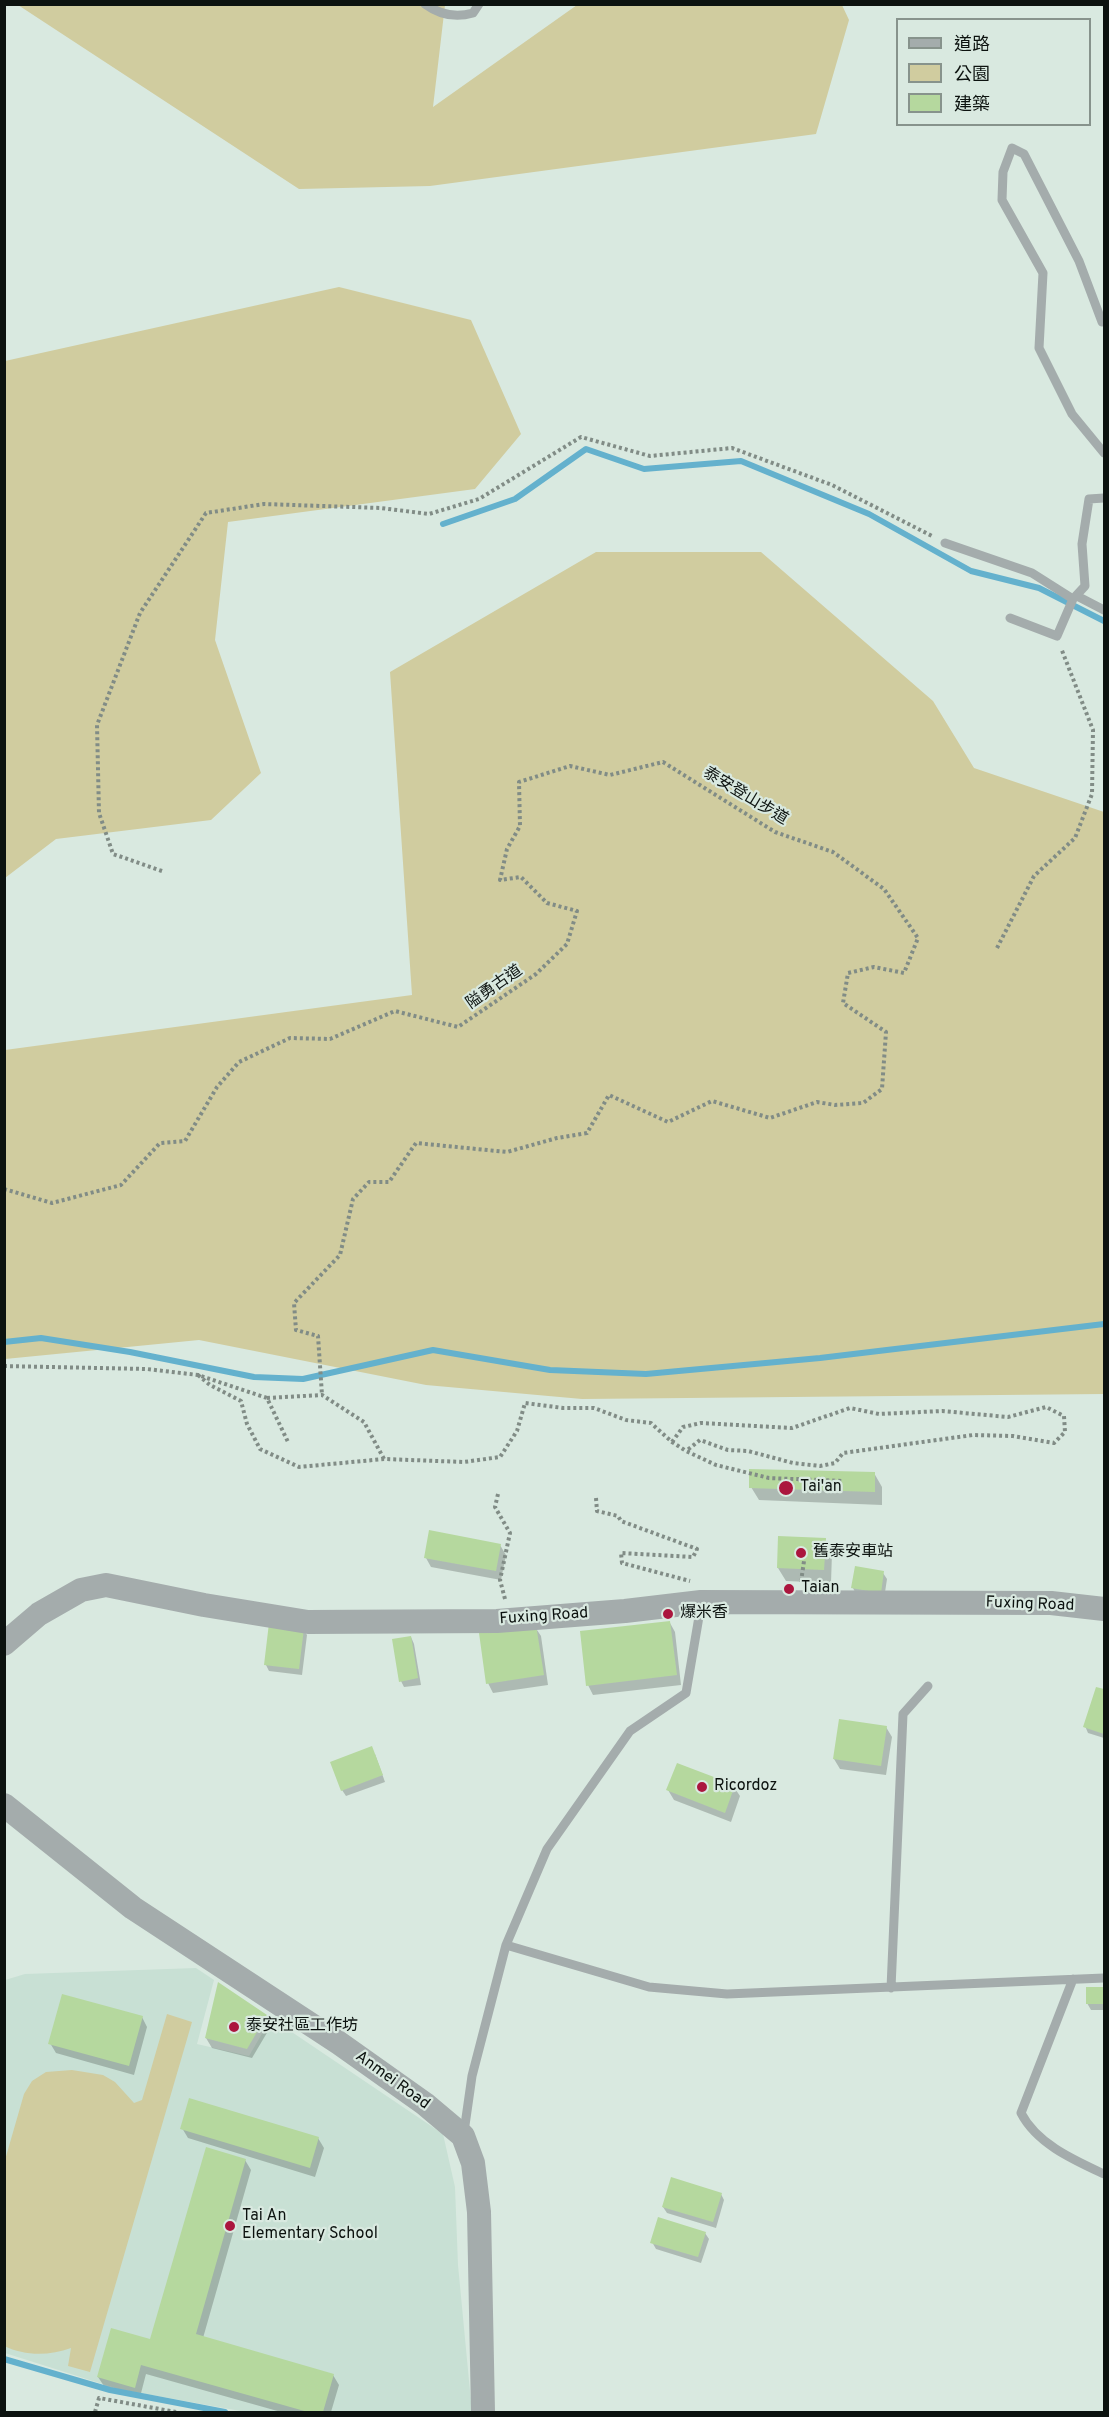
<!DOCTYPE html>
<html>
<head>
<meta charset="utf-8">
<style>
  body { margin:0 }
  #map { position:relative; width:1109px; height:2417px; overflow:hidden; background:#d9e9e0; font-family:Overpass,"Noto Sans TC",sans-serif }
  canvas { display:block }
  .frame { position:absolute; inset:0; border:6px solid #0c120f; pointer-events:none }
  .legend { position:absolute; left:896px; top:18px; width:195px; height:108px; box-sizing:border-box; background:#d9e9e0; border:2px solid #87938c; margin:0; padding:8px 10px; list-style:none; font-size:18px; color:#0c120f }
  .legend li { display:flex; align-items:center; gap:12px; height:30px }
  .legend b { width:30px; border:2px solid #87938c }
</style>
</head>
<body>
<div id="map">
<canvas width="1109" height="2417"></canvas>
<div class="frame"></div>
<ul class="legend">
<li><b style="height:8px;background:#a4acac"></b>道路</li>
<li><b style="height:16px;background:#d0cc9f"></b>公園</li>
<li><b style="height:16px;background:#b5d89e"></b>建築</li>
</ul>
</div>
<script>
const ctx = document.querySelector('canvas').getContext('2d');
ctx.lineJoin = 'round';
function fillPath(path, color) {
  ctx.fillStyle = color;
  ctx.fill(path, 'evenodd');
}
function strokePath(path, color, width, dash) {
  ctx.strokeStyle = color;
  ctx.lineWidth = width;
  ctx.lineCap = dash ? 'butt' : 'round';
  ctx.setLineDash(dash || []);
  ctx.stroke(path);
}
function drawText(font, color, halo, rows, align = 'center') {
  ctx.font = font + ' Overpass,"Noto Sans TC",sans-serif';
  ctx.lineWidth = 4.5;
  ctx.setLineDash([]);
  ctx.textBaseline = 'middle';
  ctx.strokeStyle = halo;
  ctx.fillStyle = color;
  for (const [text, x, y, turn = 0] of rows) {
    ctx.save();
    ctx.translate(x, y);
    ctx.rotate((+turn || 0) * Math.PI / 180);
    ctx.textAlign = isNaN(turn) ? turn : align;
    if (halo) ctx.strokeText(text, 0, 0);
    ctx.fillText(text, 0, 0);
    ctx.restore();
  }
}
const built = new Path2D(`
  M196 1968 214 1980 197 2044 249 2056 271 2018 443 2134 455 2187 458 2265 472 2412H246L118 2389 5 2353V1980L25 1974Z`);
const green = new Path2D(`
  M18 5H445L433 107 577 5H842L849 20 816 134 430 186 299 189Z
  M339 287 471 320 521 434 475 489 228 522 215 640 261 773 211 820 56 839 5 878V361Z
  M596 552H761L933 701 974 768 1104 812V1394L582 1399 426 1385 199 1340 5 1359V1050L412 995 390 672Z
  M167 2014 192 2022 90 2372 68 2366 71 2348C49 2356 25 2356 4 2346L5 2160 24 2094 32 2081 46 2072 72 2070 103 2075 115 2082 134 2103 142 2100Z`);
const shadow = new Path2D(`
  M874 1473 882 1487V1505L759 1500 751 1487Z
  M825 1539 832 1553 831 1583 786 1581 778 1568Z
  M500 1545 506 1555 501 1580 431 1567 426 1558Z
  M883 1573 887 1579 884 1599 856 1594 853 1588Z
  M670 1623 675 1632 681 1685 593 1695 588 1685Z
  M535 1627 541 1636 548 1685 493 1693 488 1683Z
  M303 1629 307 1635 302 1675 269 1671 266 1665Z
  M411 1637 414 1644 421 1685 404 1687 401 1681Z
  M1097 1688 1104 1691V1738L1088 1733 1085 1726Z
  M886 1727 892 1737 886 1775 840 1769 834 1759Z
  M375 1754 385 1782 346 1796 342 1790Z
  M734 1787 740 1796 731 1822 674 1800 668 1790Z
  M1087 1989H1104V2010H1091L1087 2003Z
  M265 2016 271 2026 252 2058 212 2048 206 2038Z
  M142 2017 147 2027 134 2075 56 2053 50 2043Z
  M182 2128 318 2138 324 2148 315 2177 188 2138Z
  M245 2160 251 2170 203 2338 333 2375 339 2385 331 2412H281L146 2374 140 2397 104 2386 98 2377 151 2341Z
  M721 2194 724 2200 716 2228 667 2213 663 2207Z
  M705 2233 709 2239 701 2263 656 2249 652 2242Z`);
const stream = new Path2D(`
  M443 524 515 499 586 449 644 469 741 461 869 514 971 571 1039 588 1104 621
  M4 1342 41 1338 130 1352 254 1377 303 1379 433 1350 550 1370 646 1374 820 1358 1104 1324
  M4 2359 110 2390 225 2412`);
const building = new Path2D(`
  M749 1469 875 1472V1492L749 1488Z
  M429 1530 501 1544 496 1571 424 1558Z
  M778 1536 826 1538 824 1570 777 1568Z
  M855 1566 884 1571 881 1593 851 1588Z
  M670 1621 677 1675 586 1686 580 1631Z
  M269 1623 304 1628 299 1669 264 1665Z
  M536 1625 544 1675 486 1684 479 1633Z
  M411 1636 418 1678 399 1682 392 1639Z
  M1096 1687 1104 1689V1734L1083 1727Z
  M839 1719 887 1726 881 1766 833 1759Z
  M372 1746 383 1775 341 1791 330 1762Z
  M677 1763 735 1785 725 1813 666 1790Z
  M218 1982 267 2015 247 2049 205 2038Z
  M1086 1987H1104V2004H1086Z
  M62 1994 143 2016 129 2066 48 2044Z
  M189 2098 319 2137 310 2168 180 2129Z
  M206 2147 246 2159 196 2334 334 2374 323 2412H308L141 2365 135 2388 97 2377 111 2328 150 2339Z
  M671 2177 722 2193 713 2222 662 2207Z
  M658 2217 706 2232 698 2257 650 2243Z`);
const path = new Path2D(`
  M162 871 113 854 99 813 97 725 140 613 206 513 264 504 381 508 429 514 479 499 581 437 650 456 732 448 832 485 934 537
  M997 948 1034 876 1075 838 1092 794 1093 730 1061 648
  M4 1189 52 1203 121 1185 160 1143 185 1141 217 1087 239 1062 290 1038 330 1039 395 1011 458 1027 536 974 567 944 577 911 547 903 521 877 500 880 507 849 520 826 519 782 570 766 610 775 663 762 775 832 833 852 884 889 918 938 904 973 874 967 848 973 843 1003 886 1032 882 1089 863 1103 835 1105 817 1102 770 1118 712 1101 668 1122 609 1095 587 1133 557 1138 507 1152 416 1143 389 1182H369L353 1199 340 1255 294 1303 296 1330 318 1336 322 1395
  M4 1366 147 1369 198 1375 267 1398 288 1442
  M198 1375 210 1385 241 1401 247 1424 260 1449 299 1467 384 1459 464 1462 500 1457 517 1431 525 1403 563 1408H594L626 1420 651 1423 672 1442 686 1451 716 1465 769 1478 842 1481
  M267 1398 322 1395 364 1422 384 1459
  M672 1442 683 1427 701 1423 792 1428 850 1408 879 1414 942 1411 1008 1417 1046 1407 1064 1416 1065 1432 1054 1443 1013 1436 973 1435 843 1453 835 1463 820 1466 793 1463 748 1451 728 1450 700 1440 686 1451
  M498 1494 495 1507 510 1533 500 1580 505 1599
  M596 1498 597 1511 618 1516 621 1521 697 1549 693 1557 621 1553 622 1563 690 1581
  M801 1582 804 1561
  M95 2412 99 2398 176 2412`);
const service = new Path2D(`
  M425 4C440 15 456 18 473 13L479 4
  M1104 322H1102L1079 261 1024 154 1012 148 1003 172 1002 200 1043 273 1039 348 1072 414 1104 453
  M945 543 1032 573 1073 599 1085 586 1082 544 1089 499 1104 498
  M1077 596 1104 610
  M1010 618 1057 636 1073 599
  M506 1945 649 1987 727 1994 1104 1978
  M1073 1979 1021 2113C1037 2144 1074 2160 1104 2174
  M891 1988 903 1714 928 1686
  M464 2132 472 2076 506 1945 547 1849 630 1731 686 1693 701 1605`);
const tertiary = new Path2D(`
  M4 1644 39 1614 81 1590 106 1585 204 1605 308 1622 497 1621 625 1611 701 1602 1051 1603 1104 1609
  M4 1805 133 1908 339 2043 425 2104 463 2136 473 2163 479 2212 483 2412`);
const markers = [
  [786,1488,8,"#ab163e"],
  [801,1553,6,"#ab163e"],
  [789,1589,6,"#ab163e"],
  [668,1614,6,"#ab163e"],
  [702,1787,6,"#ab163e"],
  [234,2027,6,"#ab163e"],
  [230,2226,6,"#ab163e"]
];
const streetNames = [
  ["泰安登山步道",745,797,31],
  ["隘勇古道",495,988,-35],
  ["Fuxing Road",1030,1605,2],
  ["Fuxing Road",544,1617,-4],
  ["Anmei Road",392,2081,36]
];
const poiNames = [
  ["Tai'an",800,1488],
  ["舊泰安車站",813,1553],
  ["Taian",801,1589],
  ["爆米香",680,1614],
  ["Ricordoz",714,1787],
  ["泰安社區工作坊",246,2027],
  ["Tai An",242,2217],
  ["Elementary School",242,2235]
];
fillPath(built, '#c8e0d4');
fillPath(green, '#d0cc9f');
fillPath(shadow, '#0003');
strokePath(stream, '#64b1cd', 6);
fillPath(building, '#b5d89e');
strokePath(path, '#818c86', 4, [3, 3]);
strokePath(service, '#a4acac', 9);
strokePath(tertiary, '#a4acac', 24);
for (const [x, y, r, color] of markers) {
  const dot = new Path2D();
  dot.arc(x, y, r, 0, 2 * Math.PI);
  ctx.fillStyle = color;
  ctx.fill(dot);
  strokePath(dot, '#d9e9e0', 2);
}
drawText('16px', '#0c120f', '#d9e9e0', streetNames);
drawText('16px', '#0c120f', '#d9e9e0', poiNames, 'left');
</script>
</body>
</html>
